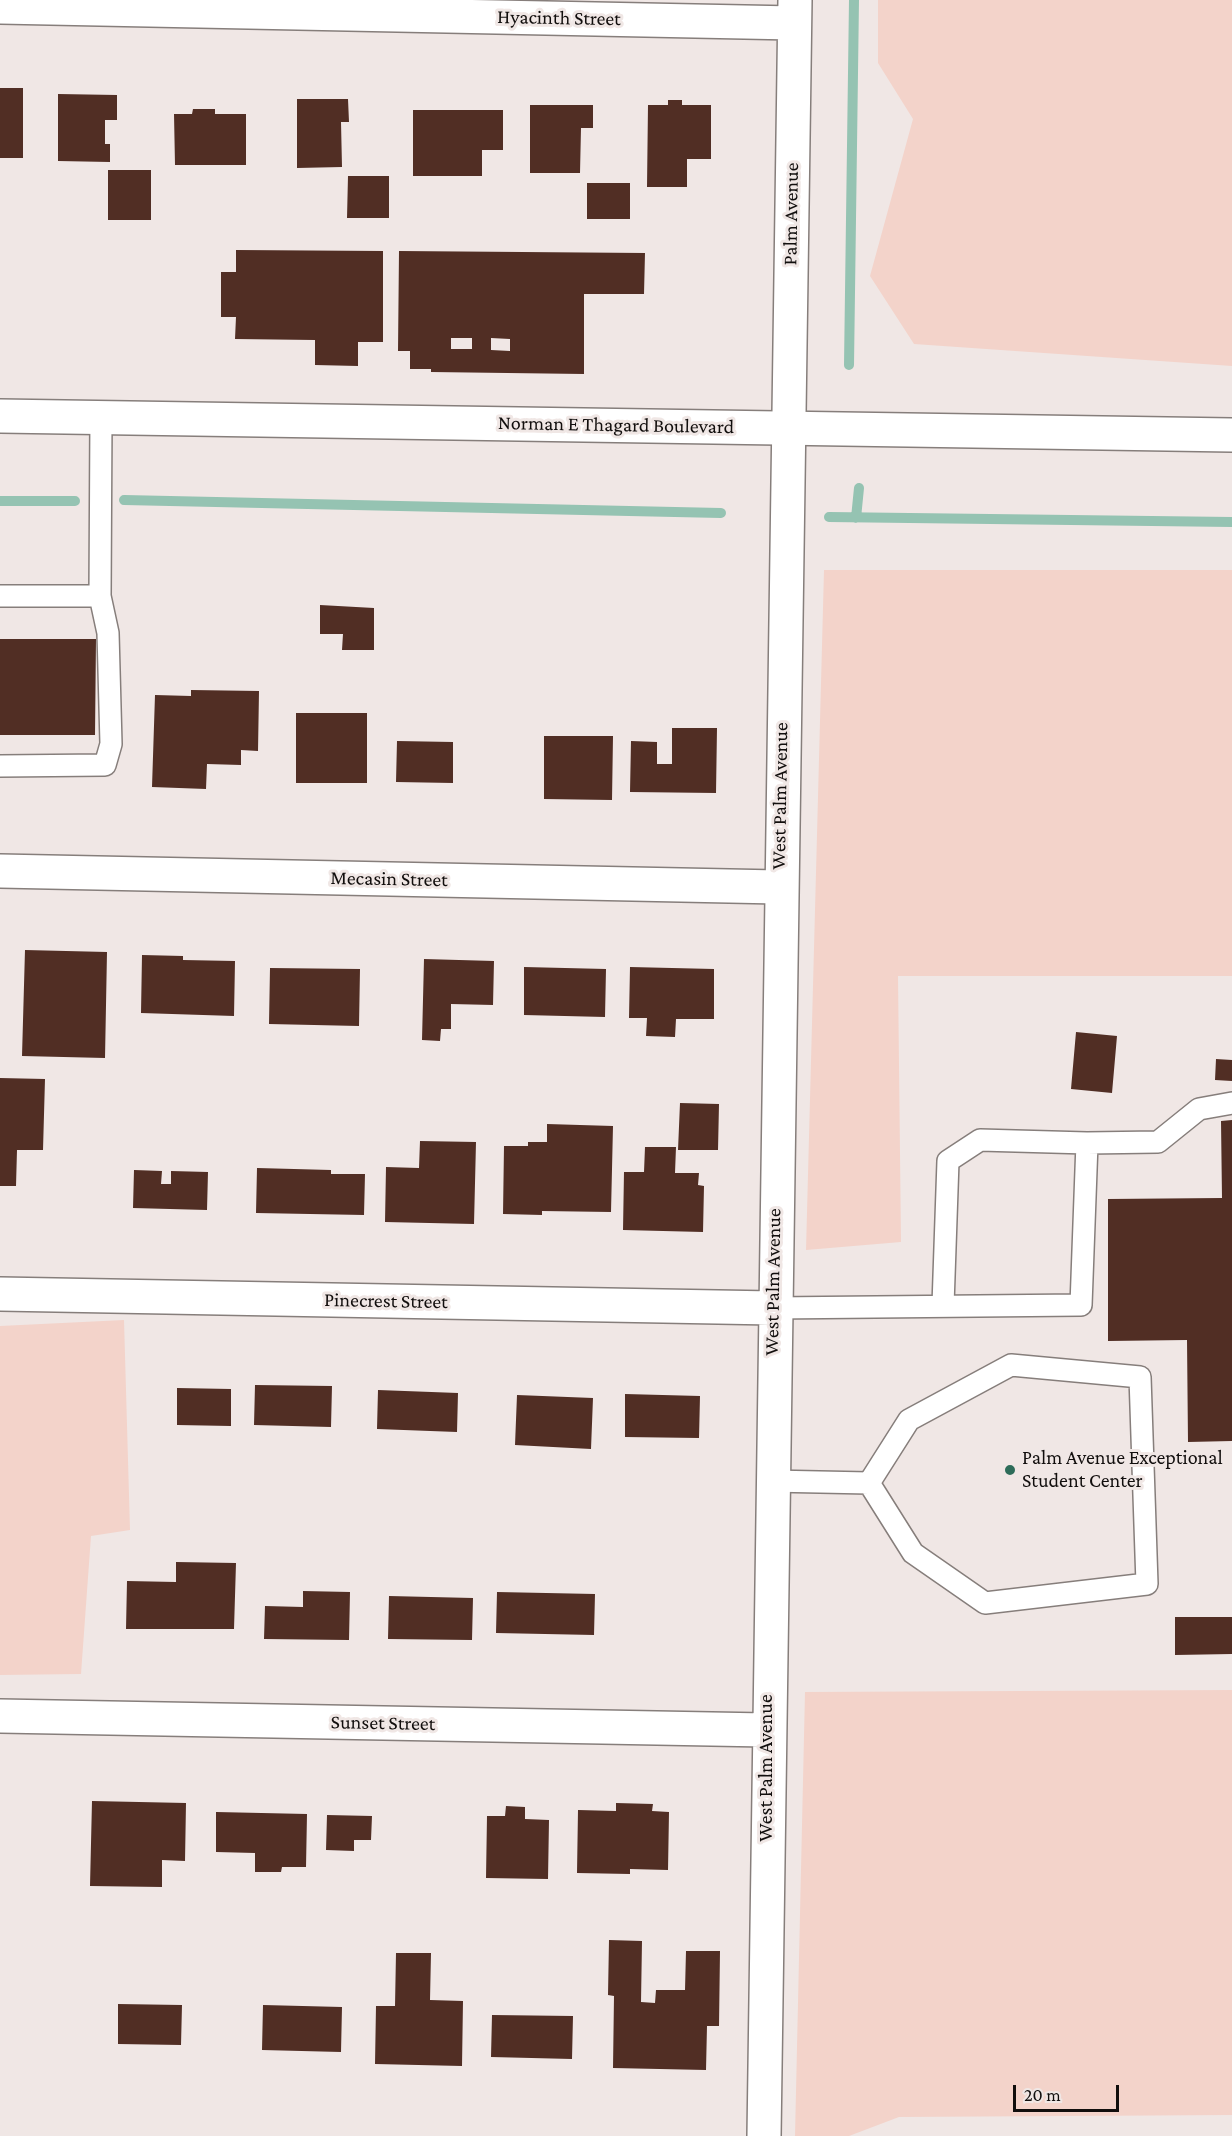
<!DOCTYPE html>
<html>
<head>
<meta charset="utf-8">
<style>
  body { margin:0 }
  #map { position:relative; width:1232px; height:2136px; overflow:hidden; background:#f0e7e5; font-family:"Crimson Pro",serif }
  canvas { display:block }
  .scale { position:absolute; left:1013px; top:2085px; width:106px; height:27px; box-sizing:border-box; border:3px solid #110e0d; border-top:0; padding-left:8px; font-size:18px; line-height:21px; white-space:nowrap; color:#110e0d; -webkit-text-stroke:4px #f0e7e5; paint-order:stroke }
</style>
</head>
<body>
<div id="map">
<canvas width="1232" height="2136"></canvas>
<div class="scale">20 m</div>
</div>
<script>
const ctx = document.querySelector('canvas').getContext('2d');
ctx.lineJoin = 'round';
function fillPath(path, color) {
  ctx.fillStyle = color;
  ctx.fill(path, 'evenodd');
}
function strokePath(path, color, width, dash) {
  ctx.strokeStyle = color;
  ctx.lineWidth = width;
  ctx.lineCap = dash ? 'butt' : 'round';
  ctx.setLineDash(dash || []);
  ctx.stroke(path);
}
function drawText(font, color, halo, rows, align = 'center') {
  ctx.font = font + ' "Crimson Pro",serif';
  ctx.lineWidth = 6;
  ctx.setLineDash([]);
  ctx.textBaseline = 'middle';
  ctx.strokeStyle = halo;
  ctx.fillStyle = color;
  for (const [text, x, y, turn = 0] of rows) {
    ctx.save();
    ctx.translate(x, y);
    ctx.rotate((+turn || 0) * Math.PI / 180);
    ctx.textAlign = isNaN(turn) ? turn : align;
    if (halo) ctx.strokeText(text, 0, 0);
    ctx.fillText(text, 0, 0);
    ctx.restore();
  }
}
const green = new Path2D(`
  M878 0H1232V366L914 344 870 276 913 119 878 63Z
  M824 570H1232V976H898L901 1242 806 1250Z
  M124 1320 130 1530 91 1536 81 1674 0 1675V1326Z
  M1232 1690V2115L899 2117 849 2136H795L805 1692Z`);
const stream = new Path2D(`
  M849 365 854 0
  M124 500 721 513
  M0 501H75
  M829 517 1232 522
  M856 518 859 488`);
const building = new Path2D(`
  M0 88H23V158H0Z
  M58 94 117 95V120H105V144H110V162L58 161Z
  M297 99H348L349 122H341L342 167 297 168Z
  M668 100H682V105H711V159H687V187H647L648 105H668Z
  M530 105H593V128H581L580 173H530Z
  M193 109H215V114H246V165H175L174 114H192Z
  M413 110H503V150H482V176H413Z
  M108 170H151V220H108Z
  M348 176H389V218H347Z
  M587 183H630V219H587Z
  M236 250 383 251V342H358V366L315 365V340L235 339 236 317H221V272H236Z
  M399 251 645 253 644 294H584V374L431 372V369H410V351H398ZM451 338H472V349H451ZM491 338 510 339V351L491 350Z
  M320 605 374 608V650H342L343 634H320Z
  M0 639H96L95 735H0Z
  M191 690 259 691 258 751 241 750V765L207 764 206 789 152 787 155 695 191 696Z
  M296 713H367V783H296Z
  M672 728H717L716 793 630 792 631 741 657 742V764H672Z
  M544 736H613L612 800 544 799Z
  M397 741 453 742V783L396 782Z
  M25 950 107 952 105 1058 22 1056Z
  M142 955 183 956V960L235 961 234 1016 141 1013Z
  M424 959 494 961 493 1005 451 1004V1029H441L440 1041 422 1040Z
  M524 967 606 969 605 1017 524 1015Z
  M630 967 714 969V1019H676L675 1037 646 1036 647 1018H629Z
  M270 968 360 969 359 1026 269 1024Z
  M1076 1032 1117 1036 1112 1093 1071 1089Z
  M1216 1059 1232 1060V1081L1215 1080Z
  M0 1078 45 1079 43 1150H17L16 1186H0Z
  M680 1103 719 1104 718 1150H678Z
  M1232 1120V1441L1188 1442 1187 1340 1108 1341V1199L1222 1198 1221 1121Z
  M547 1124 613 1126 611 1212 542 1211V1215L503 1214 504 1146H528V1142H547Z
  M420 1141 476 1142 474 1224 385 1222 386 1167 419 1168Z
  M645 1147H676L675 1173H699L698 1185 704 1186 703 1232 623 1230 624 1172H644Z
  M257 1168 331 1170V1174H365L364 1215 256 1213Z
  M134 1170 162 1171 161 1184H171V1171L208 1172 207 1210 133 1208Z
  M255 1385 332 1386 331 1427 254 1425Z
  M177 1388 231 1389V1426L177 1425Z
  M378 1390 458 1393 457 1432 377 1429Z
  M625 1394 700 1396 699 1438 625 1437Z
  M517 1395 593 1398 591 1449 515 1445Z
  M176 1562 236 1563 234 1629H126L127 1581 176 1582Z
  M303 1591 350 1592 349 1640 264 1639 265 1606 303 1607Z
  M497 1592 595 1594 594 1635 496 1633Z
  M389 1596 473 1598 472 1640 388 1639Z
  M1175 1617H1232V1654L1175 1655Z
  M92 1801 186 1803 185 1861 162 1860V1887L90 1886Z
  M616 1803 653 1804 652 1811 669 1812 668 1870 630 1869V1874L577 1873 578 1810 616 1811Z
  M506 1806 525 1807V1819L549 1820 548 1879 486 1878 487 1816H505Z
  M216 1812 307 1814 306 1867H282L281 1872H255V1853L216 1852Z
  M327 1815 372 1816 371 1840H354V1851L326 1850Z
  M609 1940 642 1941 641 2002 655 2003 656 1990H685L686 1951H720L719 2026H707L706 2070 613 2068 614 1996 608 1995Z
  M396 1953H431L430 2000 463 2001 462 2066 375 2064 376 2006H395Z
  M118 2004 182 2005 181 2045 118 2044Z
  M263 2005 342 2007 341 2052 262 2050Z
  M492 2015 573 2016 572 2059 491 2057Z`);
const service = new Path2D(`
  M0 596H100
  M0 766 105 765 111 744 108 633 100 596 101 417
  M943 1305 948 1161 980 1140 1087 1143
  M773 1308 1081 1305 1087 1143 1158 1142 1199 1109 1232 1103
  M1011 1365 1140 1377 1147 1584 985 1603 913 1553 869 1483 909 1420Z
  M770 1481 869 1483`);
const minor = new Path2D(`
  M0 7 794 23
  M0 871 778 887
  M0 1294 773 1308
  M0 1716 766 1730
  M764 2136C768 1424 780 712 795 0`);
const tertiary = new Path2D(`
  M0 416 1232 435`);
const markers = [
  [1010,1470,6,"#2d6c59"]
];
const streetNames = [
  ["Hyacinth Street",559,18,1],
  ["Palm Avenue",791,214,-89],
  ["Norman E Thagard Boulevard",616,425,1],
  ["West Palm Avenue",780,796,-89],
  ["Mecasin Street",389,879,1],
  ["West Palm Avenue",773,1282,-89],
  ["Pinecrest Street",386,1301,1],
  ["Sunset Street",383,1723,1],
  ["West Palm Avenue",766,1768,-90]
];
const poiNames = [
  ["Palm Avenue Exceptional",1022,1458],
  ["Student Center",1022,1481]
];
fillPath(green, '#f3d3ca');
strokePath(stream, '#95c3b2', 10);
fillPath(building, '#512e24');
strokePath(service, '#867e7b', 24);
strokePath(minor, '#867e7b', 36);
strokePath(tertiary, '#867e7b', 36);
strokePath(service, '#fff', 21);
strokePath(minor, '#fff', 33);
strokePath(tertiary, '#fff', 33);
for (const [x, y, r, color] of markers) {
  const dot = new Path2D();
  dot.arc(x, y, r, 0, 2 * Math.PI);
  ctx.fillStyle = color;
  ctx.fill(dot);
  strokePath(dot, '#f0e7e5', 2);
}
drawText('20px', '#110e0d', '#f0e7e5', streetNames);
drawText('20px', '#110e0d', '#f0e7e5', poiNames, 'left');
</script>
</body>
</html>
